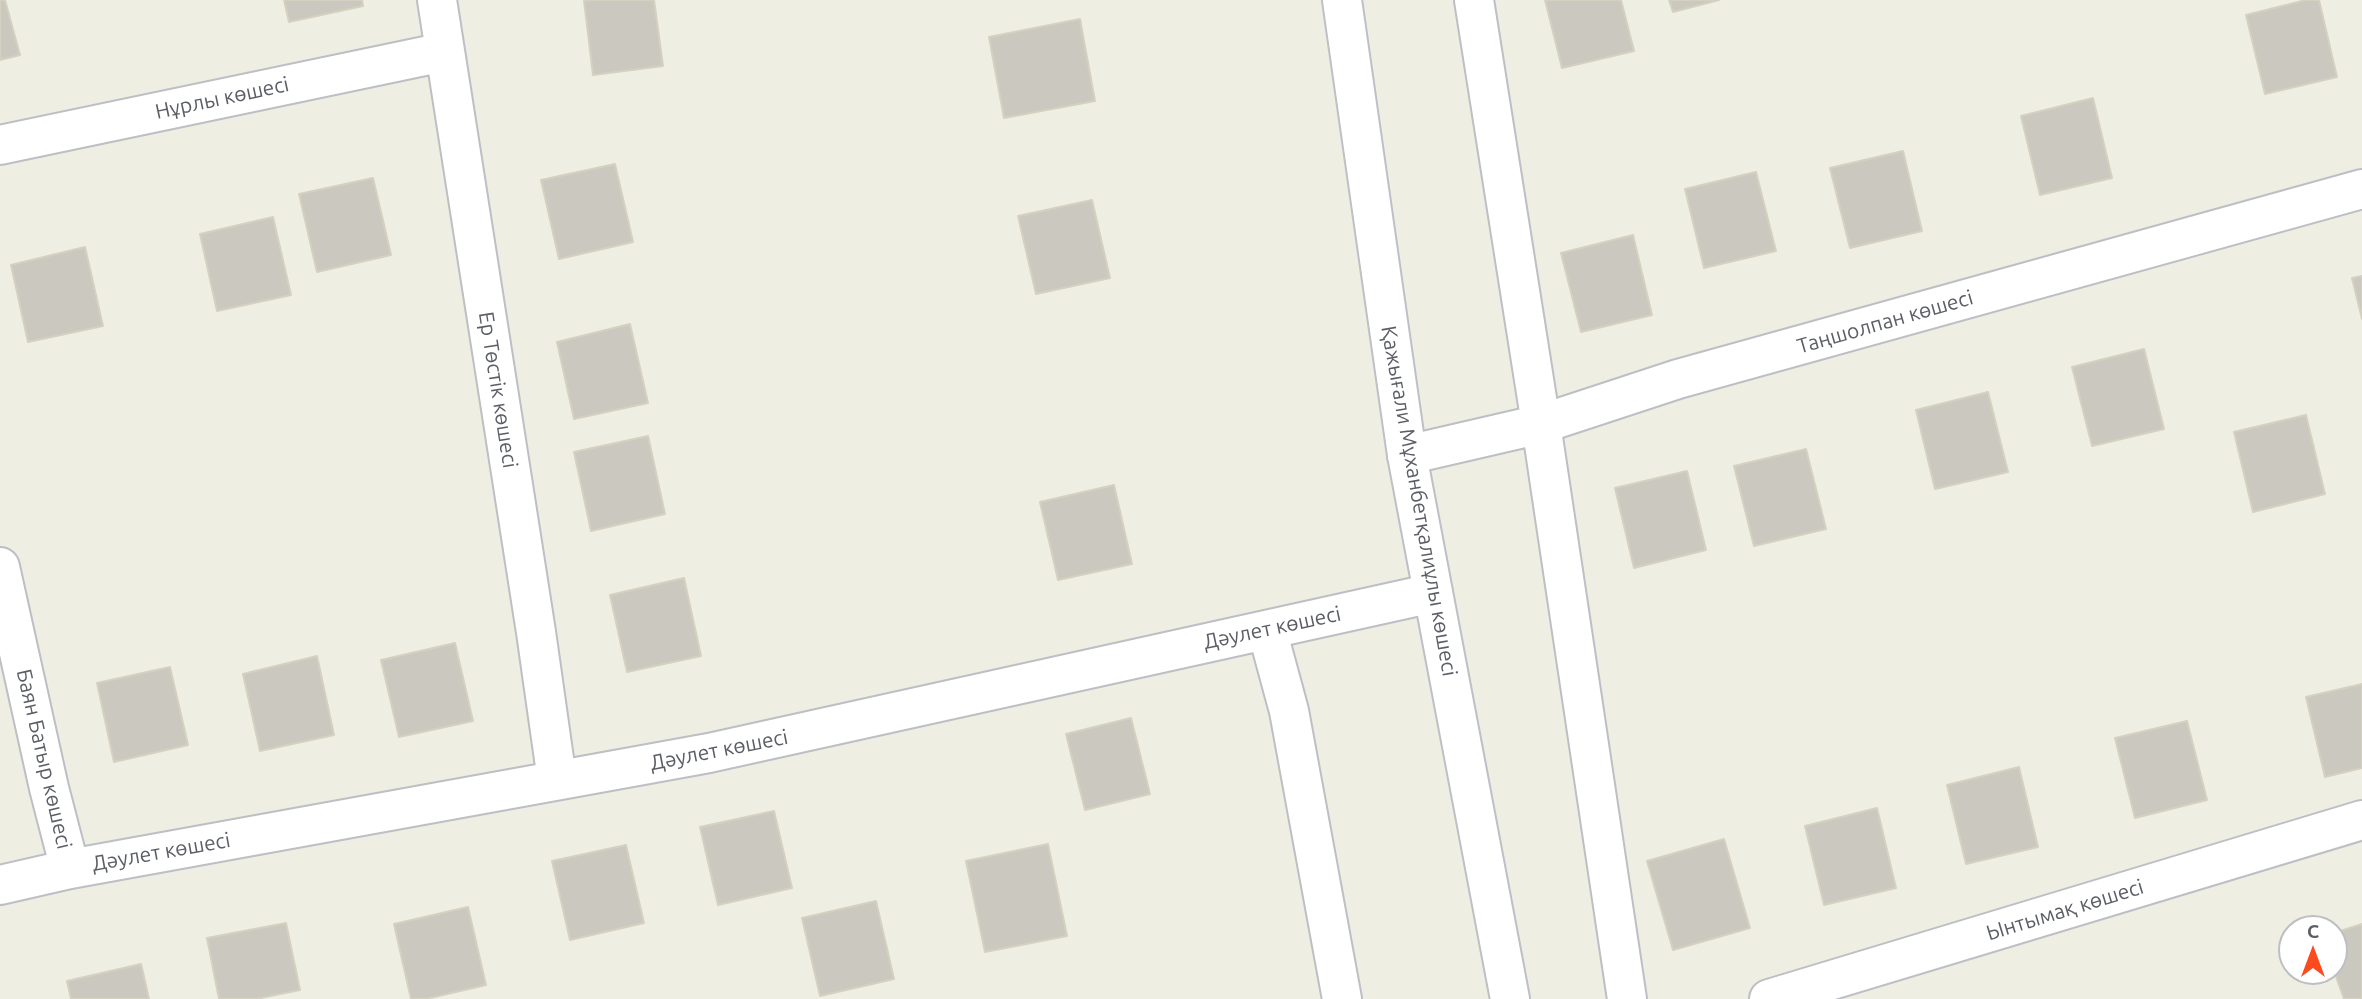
<!DOCTYPE html>
<html>
<head>
<meta charset="utf-8">
<style>
  body { margin:0 }
  #map { position:relative; width:2362px; height:999px; overflow:hidden; background:#efeee2; font-family:Ubuntu,sans-serif }
  canvas { display:block }
  .north { position:absolute; left:2278px; top:915px; width:70px; height:70px; box-sizing:border-box; background:#fff; border:2px solid #bdbfc1; border-radius:50%; rotate:0deg; font-size:19px; font-weight:700; line-height:28px; text-align:center; color:#5b5e65 }
  .north::after { content:''; display:block; margin:auto; width:24px; height:32px; background:#fb4a1d; clip-path:polygon(50% 0,100% 100%,50% 72%,0 100%) }
</style>
</head>
<body>
<div id="map">
<canvas width="2362" height="999"></canvas>
<div class="north">С</div>
</div>
<script>
const ctx = document.querySelector('canvas').getContext('2d');
ctx.lineJoin = 'round';
function fillPath(path, color) {
  ctx.fillStyle = color;
  ctx.fill(path, 'evenodd');
}
function strokePath(path, color, width, dash) {
  ctx.strokeStyle = color;
  ctx.lineWidth = width;
  ctx.lineCap = dash ? 'butt' : 'round';
  ctx.setLineDash(dash || []);
  ctx.stroke(path);
}
function drawText(font, color, halo, rows, align = 'center') {
  ctx.font = font + ' Ubuntu,sans-serif';
  ctx.lineWidth = 5;
  ctx.setLineDash([]);
  ctx.textBaseline = 'middle';
  ctx.strokeStyle = halo;
  ctx.fillStyle = color;
  for (const [text, x, y, turn = 0] of rows) {
    ctx.save();
    ctx.translate(x, y);
    ctx.rotate((+turn || 0) * Math.PI / 180);
    ctx.textAlign = isNaN(turn) ? turn : align;
    if (halo) ctx.strokeText(text, 0, 0);
    ctx.fillText(text, 0, 0);
    ctx.restore();
  }
}
const building = new Path2D(`
  M0 0H5L20 55 0 60Z
  M284 0H362L363 6 289 22Z
  M592 0H654L663 66 593 75 584 1Z
  M1545 0H1621L1634 51 1562 68Z
  M1669 0H1719L1673 12Z
  M2306 0H2319L2337 77 2265 94 2246 15Z
  M1080 19 1095 101 1004 118 989 37Z
  M2093 98 2112 178 2040 195 2021 116Z
  M1903 151 1922 231 1850 248 1830 168Z
  M615 164 633 242 559 259 541 180Z
  M1756 172 1776 251 1704 268 1685 189Z
  M373 178 391 255 317 272 299 194Z
  M1092 200 1110 278 1036 294 1018 216Z
  M273 217 291 295 217 311 200 234Z
  M1633 235 1652 315 1581 332 1561 253Z
  M85 247 103 326 28 342 11 265Z
  M2362 276V319L2352 278Z
  M630 324 648 403 574 419 557 342Z
  M2144 349 2164 429 2092 446 2072 367Z
  M1988 392 2008 472 1935 489 1916 410Z
  M2306 415 2325 494 2253 512 2234 432Z
  M648 436 665 514 591 531 574 452Z
  M1806 449 1826 529 1754 546 1734 466Z
  M1687 471 1706 550 1634 568 1615 488Z
  M1114 485 1132 564 1058 580 1040 502Z
  M684 578 701 656 627 672 610 595Z
  M455 643 473 721 399 737 381 660Z
  M317 656 334 735 260 751 243 674Z
  M170 667 188 745 114 762 97 683Z
  M2362 684V768L2325 777 2306 697Z
  M1131 718 1150 794 1085 810 1066 734Z
  M2187 721 2207 800 2135 818 2115 738Z
  M2019 767 2038 847 1966 864 1947 785Z
  M1877 808 1896 888 1824 905 1805 826Z
  M774 811 792 888 718 905 700 827Z
  M1724 839 1750 928 1673 950 1647 861Z
  M1048 844 1067 936 985 952 966 861Z
  M626 845 644 923 570 940 552 861Z
  M876 901 894 979 820 996 802 918Z
  M468 907 486 985 426 999H411L394 924Z
  M286 923 300 990 256 999H219L207 938Z
  M2362 924V999H2344L2334 971V933Z
  M141 964 149 999H71L67 981Z`);
const street = new Path2D(`
  M437 0 536 632 557 780
  M1474 0 1541 424 1627 999
  M0 145 444 52
  M1407 455 1541 424 1678 379 2362 189
  M0 567 49 788 70 869
  M1267 630 1289 711 1342 999
  M0 885 70 869 709 753 1433 593
  M1769 999 2362 820`);
const secondary = new Path2D(`
  M1342 0 1407 455 1510 999`);
const streetNames = [
  ["Нұрлы көшесі",222,98,-12],
  ["Таңшолпан көшесі",1885,322,-16],
  ["Ер Төстік көшесі",498,390,81],
  ["Қажығали Мұханбетқалиұлы көшесі",1419,501,80],
  ["Дәулет көшесі",1272,628,-12],
  ["Дәулет көшесі",719,750,-11],
  ["Баян Батыр көшесі",44,759,77],
  ["Дәулет көшесі",161,852,-10],
  ["Ынтымақ көшесі",2065,910,-17]
];
fillPath(building, '#cac8bf');
strokePath(building, '#d5d1c0', 2);
strokePath(street, '#bdbfc5', 42);
strokePath(secondary, '#bdc0c7', 42);
strokePath(street, '#fff', 38);
strokePath(secondary, '#fff', 38);
drawText('21px', '#5b5e65', '#fff', streetNames);
</script>
</body>
</html>
